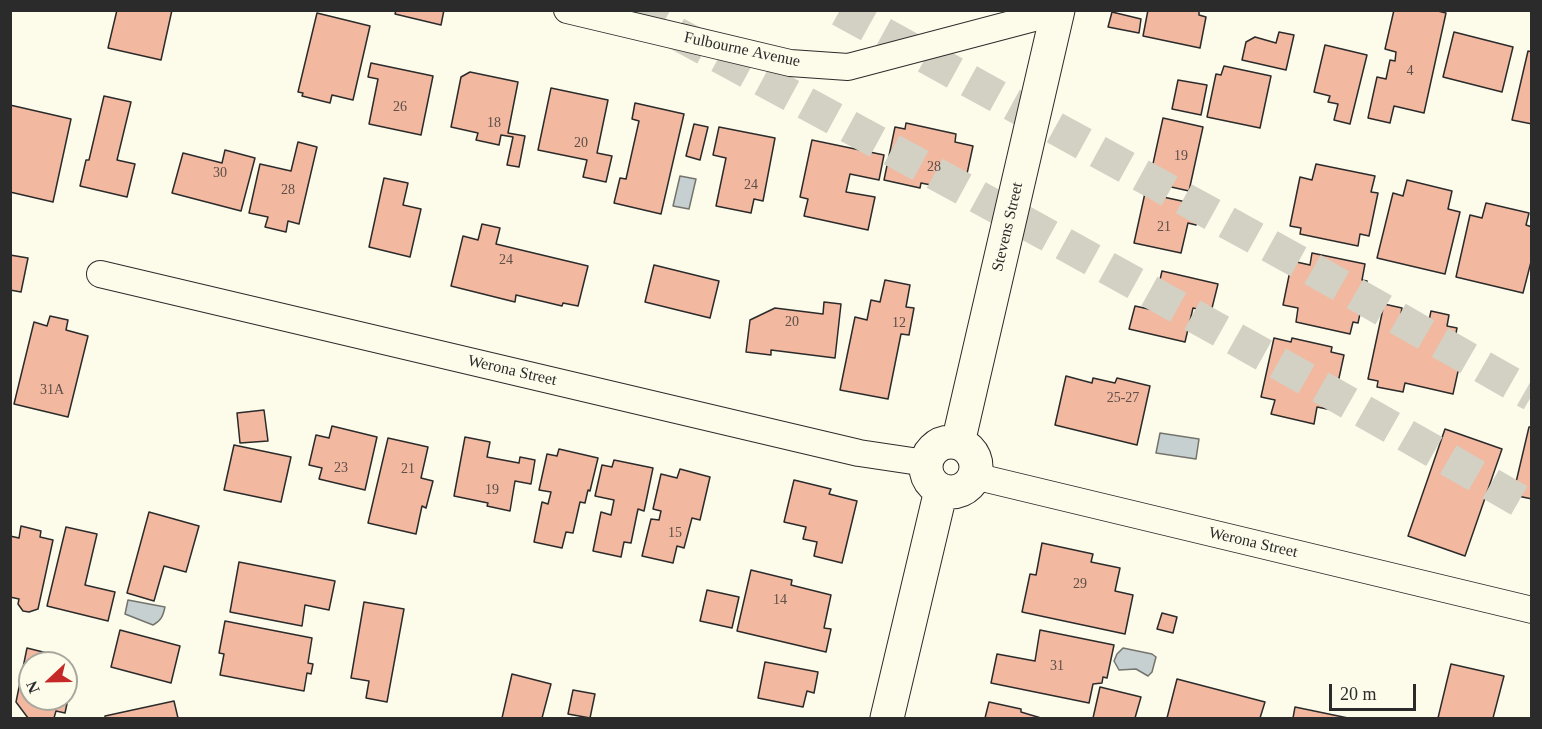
<!DOCTYPE html>
<html>
<head>
<meta charset="utf-8">
<style>
  body { margin:0 }
  #map { position:relative; width:1542px; height:729px; overflow:hidden; background:#fdfbea; font-family:Georgia,serif }
  canvas { display:block }
  .frame { position:absolute; inset:0; border:12px solid #2b2b2b; pointer-events:none }
  .north { position:absolute; left:18px; top:651px; width:60px; height:60px; box-sizing:border-box; background:#fdfbea; border:2px solid #a9a89e; border-radius:50%; rotate:248deg; font-size:16px; font-weight:700; line-height:24px; text-align:center; color:#2b2b2b }
  .north::after { content:''; display:block; margin:auto; width:21px; height:27px; background:#c62828; clip-path:polygon(50% 0,100% 100%,50% 72%,0 100%) }
  .scale { position:absolute; left:1329px; top:684px; width:87px; height:27px; box-sizing:border-box; border:3px solid #2b2b2b; border-top:0; padding-left:8px; font-size:18px; line-height:21px; white-space:nowrap; color:#2b2b2b; -webkit-text-stroke:4px #fdfbea; paint-order:stroke }
</style>
</head>
<body>
<div id="map">
<canvas width="1542" height="729"></canvas>
<div class="frame"></div>
<div class="north">N</div>
<div class="scale">20 m</div>
</div>
<script>
const ctx = document.querySelector('canvas').getContext('2d');
ctx.lineJoin = 'round';
function fillPath(path, color) {
  ctx.fillStyle = color;
  ctx.fill(path, 'evenodd');
}
function strokePath(path, color, width, dash) {
  ctx.strokeStyle = color;
  ctx.lineWidth = width;
  ctx.lineCap = dash ? 'butt' : 'round';
  ctx.setLineDash(dash || []);
  ctx.stroke(path);
}
function drawText(font, color, halo, rows, align = 'center') {
  ctx.font = font + ' Georgia,serif';
  ctx.lineWidth = 4.5;
  ctx.setLineDash([]);
  ctx.textBaseline = 'middle';
  ctx.strokeStyle = halo;
  ctx.fillStyle = color;
  for (const [text, x, y, turn = 0] of rows) {
    ctx.save();
    ctx.translate(x, y);
    ctx.rotate((+turn || 0) * Math.PI / 180);
    ctx.textAlign = isNaN(turn) ? turn : align;
    if (halo) ctx.strokeText(text, 0, 0);
    ctx.fillText(text, 0, 0);
    ctx.restore();
  }
}
const water = new Path2D(`
  M680 176 696 179 689 209 673 206Z
  M1160 433 1199 439 1196 459 1156 453Z
  M128 600 165 607C163 616 161 621 153 625L125 614Z
  M1123 648 1152 654 1156 657 1152 672 1148 676 1136 669 1119 670 1114 661 1117 654Z`);
const building = new Path2D(`
  M117 10H172L161 60 108 48Z
  M396 10H444L441 25 395 14Z
  M1148 10H1199V15L1206 17 1200 48 1143 36Z
  M1394 10H1434L1446 13 1424 113 1394 106 1390 123 1368 118 1377 77 1386 79 1390 60 1395 61 1396 52 1385 49Z
  M1112 12 1141 19 1139 33 1108 27Z
  M317 13 370 26 353 100 332 95 330 103 302 96 303 93 298 92Z
  M1279 32 1294 35 1286 70 1242 60 1246 42 1255 37 1276 43Z
  M1454 32 1513 47 1502 92 1443 77Z
  M1325 45 1367 55 1350 124 1334 120 1338 104 1328 102 1330 96 1314 92Z
  M1528 51 1532 52V124L1512 120Z
  M371 63 433 76 421 135 369 124 378 79 368 77Z
  M1224 66 1271 76 1260 128 1207 117 1216 74 1221 75Z
  M470 72 518 82 508 133 525 136 519 167 507 165 513 137 501 135 499 145 476 140 478 133 451 127 461 77Z
  M1178 80 1207 85 1201 115 1172 109Z
  M551 88 608 100 597 153 612 156 606 182 583 177 587 160 538 150Z
  M104 96 131 102 117 160 135 164 127 197 80 186 86 160H89Z
  M635 103 684 114 661 214 614 203 620 178 626 179 639 121 632 119Z
  M10 105 71 119 53 202 10 192Z
  M1163 118 1203 127 1189 191 1149 182Z
  M906 123 956 134 955 142 973 146 965 183 951 189 921 183 920 188 884 180 895 127 905 129Z
  M694 124 708 127 700 160 686 156Z
  M719 127 775 138 763 201 754 199 751 213 716 206 726 158 713 155Z
  M812 140 884 155 879 180 850 174 846 192 875 197 868 230 804 216 808 199 800 197Z
  M298 142 317 147 299 224 288 221 286 232 265 227 268 217 249 213 260 164 291 171Z
  M225 150 255 158 241 211 172 193 183 153 222 163Z
  M1316 164 1375 176 1371 192 1378 193 1369 236 1360 234 1358 246 1300 234 1301 228 1290 226 1300 177 1312 180Z
  M384 178 408 183 403 205 421 209 410 257 369 247Z
  M1407 180 1452 191 1448 209 1460 212 1445 274 1377 258 1393 193 1403 196Z
  M1145 193 1200 205 1196 225 1188 223 1181 253 1134 243Z
  M1486 203 1529 213 1526 225 1532 227V258L1523 293 1456 277 1470 215 1482 218Z
  M482 224 500 228 496 244 588 266 578 306 563 303 562 306 516 295 515 302 451 286 463 236 478 240Z
  M1312 253 1365 264 1362 280 1367 281 1358 323 1353 322 1350 334 1296 322 1298 308 1283 305 1292 261 1310 265Z
  M10 255 28 258 21 292 10 290Z
  M654 265 719 281 710 318 645 302Z
  M1162 271 1218 284 1211 312 1193 308 1185 342 1129 329 1135 306 1153 310Z
  M885 280 910 285 906 307 914 308 909 335 901 334 888 399 840 390 855 317 867 320 871 300 880 302Z
  M824 302 841 304 835 358 771 350V355L746 352 750 320 775 308 823 314Z
  M1384 304 1402 308 1399 324 1427 330 1431 311 1449 315 1447 326 1457 328 1450 365 1459 367 1453 394 1405 383 1403 392 1377 387 1378 381 1368 379Z
  M50 316 68 320 66 330 88 336 68 417 14 404 34 322 47 326Z
  M1274 338 1291 342 1292 338 1332 347 1331 352 1344 355 1332 410 1317 407 1314 424 1271 414 1275 400 1261 397Z
  M1066 376 1092 383 1093 378 1115 383 1117 378 1150 386 1137 445 1055 425Z
  M264 410 268 441 240 443 237 413Z
  M332 426 377 437 365 490 319 479 322 468 309 465 316 435 329 438Z
  M1529 427H1532V499L1513 495Z
  M1445 429 1502 449 1465 556 1408 536Z
  M465 437 490 442 487 457 519 463 520 457 535 460 531 484 515 481 510 511 487 506 488 503 454 496Z
  M388 438 428 447 421 478 433 481 426 508 422 506 416 534 368 523Z
  M234 445 291 457 281 502 224 490Z
  M559 449 598 458 590 491 588 490 585 503 580 502 573 533 566 532 562 548 534 542 542 502 548 504 551 492 539 490 547 454 557 456Z
  M614 460 653 468 644 511 638 509 631 543 624 542 621 557 593 551 601 512 611 515 614 500 595 496 602 465 612 467Z
  M680 469 710 477 700 520 692 518 684 548 677 546 673 563 642 556 651 519 659 520 661 511 653 509 661 474 677 478Z
  M794 480 831 489 829 494 857 501 842 563 814 556 817 542 803 539 806 527 784 522Z
  M149 512 199 526 186 572 164 566 154 601 127 593Z
  M21 526 41 531 40 537 53 540 38 609 29 612 23 611 18 604 19 599 10 597V536L19 538Z
  M66 527 97 534 85 585 115 592 108 621 47 606Z
  M1042 543 1093 554 1091 562 1120 568 1115 591 1133 595 1125 634 1022 612 1030 574 1036 575Z
  M239 562 335 581 329 610 305 605 302 626 230 612Z
  M751 570 792 580 791 585 831 595 824 628 831 629 826 652 737 631Z
  M707 590 739 597 732 628 700 621Z
  M364 602 404 609 387 702 366 698 369 681 351 678Z
  M1162 613 1177 617 1173 633 1157 629Z
  M225 621 312 638 308 663 313 664 311 674 307 673 304 691 220 675 224 654 219 653Z
  M120 630 180 646 171 683 111 667Z
  M1040 630 1114 645 1107 678 1103 677 1102 683 1093 684 1089 703 991 683 997 654 1035 661Z
  M27 648 55 655 54 663H30V699H68L65 713 56 711 54 718H28L16 702Z
  M765 662 818 672 814 693 807 691 803 707 758 698Z
  M1451 664 1504 676 1493 718H1438Z
  M512 674 551 684 542 718H502Z
  M1177 679 1265 702 1260 718H1167Z
  M1100 687 1141 697 1135 718H1093Z
  M573 690 595 694 590 718 568 714Z
  M174 701 178 718H105V716Z
  M989 702 1021 709V712L1041 718H985Z
  M1295 707 1348 718H1293Z`);
const highwayTunnel = new Path2D(`
  M633 10C934 172 1236 336 1532 508
  M840 10 1310 268 1532 395`);
const street = new Path2D(`
  M567 10 790 63 848 67 1057 12
  M100 274 859 453 926 463
  M974 476 1532 610`);
const secondary = new Path2D(`
  M926 467a25 25 0 1 1 50 0a25 25 0 1 1-50 0Z
  M958 443 1058 10
  M887 718 941 490`);
const numberNames = [
  ["4",1410,71],
  ["26",400,107],
  ["18",494,123],
  ["20",581,143],
  ["19",1181,156],
  ["28",934,167],
  ["30",220,173],
  ["24",751,185],
  ["28",288,190],
  ["21",1164,227],
  ["24",506,260],
  ["20",792,322],
  ["12",899,323],
  ["31A",52,390],
  ["25-27",1123,398],
  ["23",341,468],
  ["21",408,469],
  ["19",492,490],
  ["15",675,533],
  ["29",1080,584],
  ["14",780,600],
  ["31",1057,666]
];
const streetNames = [
  ["Fulbourne Avenue",742,50,12],
  ["Stevens Street",1008,227,-77],
  ["Werona Street",512,371,13],
  ["Werona Street",1253,543,13]
];
fillPath(water, '#c7d0d0');
strokePath(water, '#74746e', 1.5);
fillPath(building, '#f2b8a0');
strokePath(building, '#2b2b2b', 1.5);
strokePath(highwayTunnel, '#d3d1c4', 33, [33, 16]);
strokePath(street, '#2b2b2b', 28);
strokePath(secondary, '#2b2b2b', 35);
strokePath(street, '#fdfbea', 26);
strokePath(secondary, '#fdfbea', 33);
drawText('14px', '#5d4e48', null, numberNames);
drawText('16px', '#2b2b2b', '#fdfbea', streetNames);
</script>
</body>
</html>
